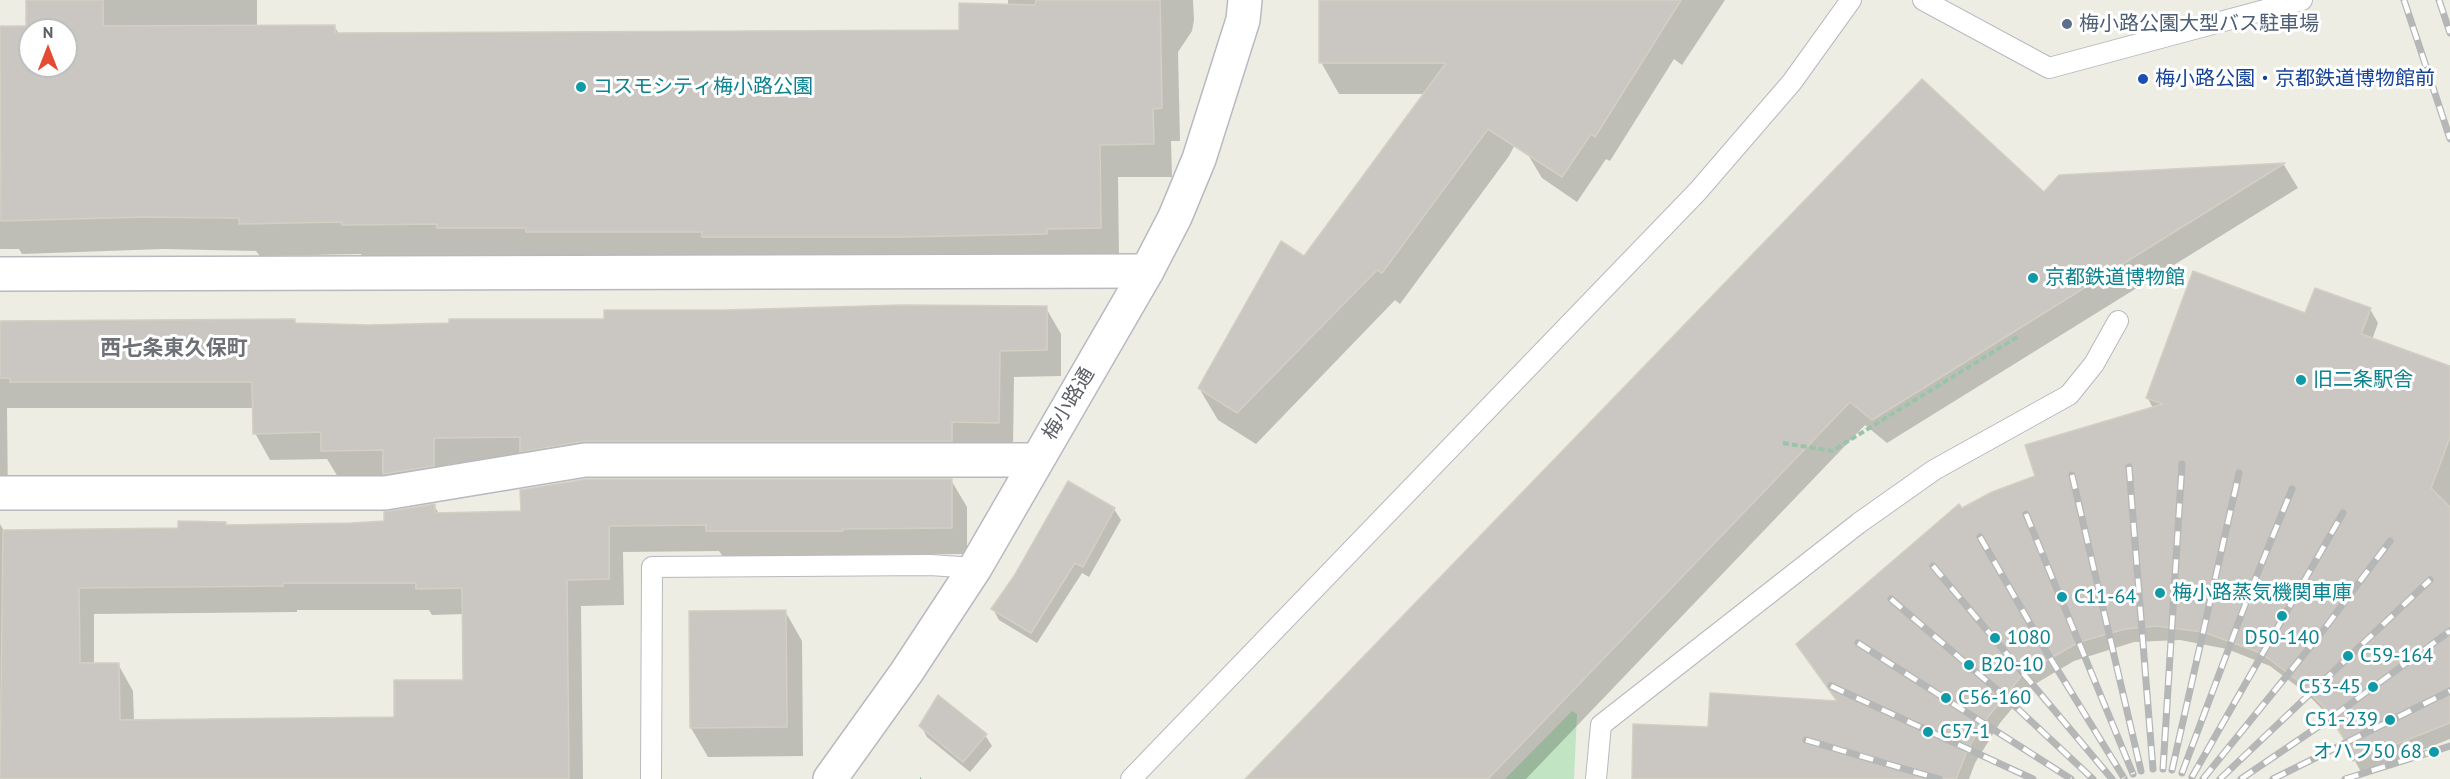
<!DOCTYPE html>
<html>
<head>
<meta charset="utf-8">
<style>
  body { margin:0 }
  #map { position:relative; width:2450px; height:779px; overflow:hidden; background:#eeede4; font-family:"PT Sans",sans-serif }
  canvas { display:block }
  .north { position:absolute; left:18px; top:18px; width:60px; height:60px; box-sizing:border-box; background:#fff; border:2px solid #bebfc1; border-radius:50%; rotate:0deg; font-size:16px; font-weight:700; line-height:24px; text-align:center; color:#5c5f64 }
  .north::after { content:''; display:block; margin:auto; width:21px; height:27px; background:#e54a34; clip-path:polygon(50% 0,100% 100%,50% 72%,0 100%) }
</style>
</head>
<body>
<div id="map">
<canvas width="2450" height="779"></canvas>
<div class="north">N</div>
</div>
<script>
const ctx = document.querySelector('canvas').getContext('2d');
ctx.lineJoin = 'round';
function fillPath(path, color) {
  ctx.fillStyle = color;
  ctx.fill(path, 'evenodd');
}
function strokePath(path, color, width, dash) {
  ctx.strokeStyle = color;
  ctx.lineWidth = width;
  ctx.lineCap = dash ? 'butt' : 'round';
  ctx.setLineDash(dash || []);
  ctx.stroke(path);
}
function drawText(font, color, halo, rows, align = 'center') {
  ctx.font = font + ' "PT Sans","Noto Sans JP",sans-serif';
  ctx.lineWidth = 6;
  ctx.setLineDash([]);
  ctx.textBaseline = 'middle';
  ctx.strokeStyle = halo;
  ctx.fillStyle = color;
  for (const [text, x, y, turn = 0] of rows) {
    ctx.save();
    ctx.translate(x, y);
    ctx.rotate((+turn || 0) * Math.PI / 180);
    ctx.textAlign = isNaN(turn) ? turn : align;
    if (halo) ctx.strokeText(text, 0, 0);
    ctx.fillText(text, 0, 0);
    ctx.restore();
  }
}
const green = new Path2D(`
  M1572 711 1577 714 1574 779H1505Z`);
const shadow = new Path2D(`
  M27 0H257V27L334 26 339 34 960 32 1008 6V0H1193L1194 20 1192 31 1178 52 1180 141H1171L1172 177H1118L1119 260 363 258 361 254 260 256 256 251 163 249 22 254 19 249H0V28H27ZM30 30H66V66H30Z
  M1321 0H1590L1509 156 1400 304 1395 300 1256 444 1218 420 1199 388 1305 258 1425 94H1339L1321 62Z
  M1627 0H1725L1682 65 1674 59 1610 161 1606 159 1577 202 1542 178 1527 153Z
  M2284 165 2298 188 1887 443 1865 425 1526 779H1248L2044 194 2060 176Z
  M1046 308 1061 334V376L1014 377 1013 449 448 464 449 492 400 500 386 476 338 477 327 459 270 460 255 433 254 408H7L8 503 0 509V322L294 321 296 325 369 326Z
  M2370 309 2378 323 2372 340 2450 368V739L2362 774 2333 720 2307 694 2270 666 2227 649 2180 640 2134 642 2074 661 2030 687 2000 723 1975 763 1969 779H1634L1709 729 1838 703 1797 644 1962 510 2037 477 2153 408 2147 397 2306 315Z
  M951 480 967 507V554L858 555V557H723L719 551 623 552 624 605 581 606 583 779H0V524L4 531 180 529 225 524 227 527 385 522 434 505 439 514 522 512ZM297 610H429L432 615 464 614 465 681 395 719 134 721 133 691 118 664H94V614L297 612Z
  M1069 483 1114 509 1121 520 1089 577 1082 573 1037 643 999 620 993 609 1015 577Z
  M785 611 802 641 803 756 708 757 691 728Z
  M921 726 985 735 992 746 970 772 927 737Z`);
const building = new Path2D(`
  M26 0H103V26L335 25V33L959 30V3L1035 5 1036 0H1160L1162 108 1153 109 1154 144 1100 145 1101 228 1047 229V234L902 237H702V232H526V228H437V224L342 225V222L239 224V218L143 217 1 221 0 26H26ZM30 30H66V66H30Z
  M1319 0H1681L1595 137 1591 134 1562 177 1488 129 1382 273 1377 270 1237 413 1198 388 1281 241 1304 256 1446 63H1319Z
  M1922 79 2044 192 2059 175 2285 163 1872 420 1850 402 1488 779H1245Z
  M2193 271 2305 313 2315 288 2371 308 2361 334 2450 366V437L2431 488 2450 507V723L2353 761 2346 742 2323 706 2297 680 2261 653 2203 632 2156 626 2125 629 2079 642 2023 674 1983 723 1968 749 1956 779H1632L1633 724 1708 727 1710 693 1837 701 1796 644 1959 504 1962 508 1992 492 2035 476 2025 445 2163 404 2146 398Z
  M902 305 1047 306V350L1000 351 999 423 952 422V441H585L520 452V437L434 438V466L383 474V450L321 451V432L253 434 252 382H10V378H0V321L295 319V323L369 325 449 323V319H604V310H724Z
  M587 479H952V528L843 529V531H706V525L609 526V579L567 580 569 779H0L3 530 178 528V521L226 522V525L351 523 384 521V512L435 504V513L521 511 520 490ZM283 583H416V589L462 588 463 680H394V717L120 720 119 663H80L79 588 283 586Z
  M1068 481 1115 508 1083 567 1075 563 1031 633 991 609 1014 576Z
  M786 610 787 727 690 728 689 611Z
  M938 695 987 734 963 762 919 726Z`);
const path = new Path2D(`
  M1783 443 1832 451 2019 336
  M920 779H921`);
const lane = new Path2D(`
  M1923 0 2049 68 2302 0
  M651 779 652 567 930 565 975 568
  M1131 779 1698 191 1792 82 1851 0
  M1596 779 1601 725 1859 523 1934 470 2069 395 2094 364 2118 321`);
const street = new Path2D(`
  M0 274 1147 271
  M0 493H385L585 460H1036`);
const secondary = new Path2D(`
  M830 779 906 673 975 568 1147 271 1175 217 1199 159 1243 20 1245 0`);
const rail = new Path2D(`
  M2404 0 2450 139
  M2439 0 2450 33
  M2129 467 2153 769
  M2072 475 2141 771
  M2026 514 2133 774
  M1980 537 2049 656 2124 778
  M1933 566 2112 779
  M1891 599 2003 695 2093 779
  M1858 643 2071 779
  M1831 686 2033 779
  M1806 740 1939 779
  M2163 769 2182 464
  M2172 770 2239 473
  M2182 773 2248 597 2292 489
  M2192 777 2343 513
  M2203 779 2319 636 2390 541
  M2220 779 2430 580
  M2241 779 2331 718 2450 631
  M2273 779 2450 691
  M2345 779 2450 746`);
const markers = [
  [2067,24,6,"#5c6f8a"],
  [2143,79,6,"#1a4fb4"],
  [581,87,6,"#0f9aa8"],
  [2033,278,6,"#0f9aa8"],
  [2301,380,6,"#0f9aa8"],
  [2160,593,6,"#0f9aa8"],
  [2062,597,6,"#0f9aa8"],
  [2282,616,6,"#0f9aa8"],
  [1995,638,6,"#0f9aa8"],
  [2348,656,6,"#0f9aa8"],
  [1969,665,6,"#0f9aa8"],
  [2373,687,6,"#0f9aa8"],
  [1946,698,6,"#0f9aa8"],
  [2390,720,6,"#0f9aa8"],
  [1928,732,6,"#0f9aa8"],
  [2434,752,6,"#0f9aa8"]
];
const serviceNames = [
  ["梅小路公園大型バス駐車場",2079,24]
];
const transitNames = [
  ["梅小路公園・京都鉄道博物館前",2155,79]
];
const cultureNames = [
  ["コスモシティ梅小路公園",593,87],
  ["京都鉄道博物館",2045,278],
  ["旧二条駅舎",2313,380],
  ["梅小路蒸気機関車庫",2172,593],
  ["C11-64",2074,597],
  ["1080",2007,638],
  ["D50-140",2282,638,"center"],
  ["C59-164",2360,656],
  ["B20-10",1981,665],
  ["C53-45",2361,687,"right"],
  ["C56-160",1958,698],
  ["C51-239",2378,720,"right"],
  ["C57-1",1940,732],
  ["オハフ50 68",2422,752,"right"]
];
const streetNames = [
  ["梅小路通",1069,404,-59]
];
const neighbourhoodNames = [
  ["西七条東久保町",174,349]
];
fillPath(green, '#c1e5c3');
fillPath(shadow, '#0003');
fillPath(building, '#cac6c1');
strokePath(building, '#d3cfc3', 1.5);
strokePath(lane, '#b7b9be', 22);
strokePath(street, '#b7b9be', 36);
strokePath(secondary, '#b8bac0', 36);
strokePath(path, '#99c4a7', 4, [6, 3]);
strokePath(lane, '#fff', 20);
strokePath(street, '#fff', 33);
strokePath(secondary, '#fff', 33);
strokePath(rail, '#b5b6b6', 7);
strokePath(rail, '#fff', 4.5, [14]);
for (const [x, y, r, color] of markers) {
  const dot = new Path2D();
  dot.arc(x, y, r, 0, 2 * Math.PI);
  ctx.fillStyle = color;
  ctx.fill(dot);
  strokePath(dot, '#fff', 2);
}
drawText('20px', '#4e5e75', '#fff', serviceNames, 'left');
drawText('20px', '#164399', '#fff', transitNames, 'left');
drawText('20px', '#0d838f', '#fff', cultureNames, 'left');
drawText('20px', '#5c5f64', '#fff', streetNames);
drawText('bold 21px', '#6d7176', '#fff', neighbourhoodNames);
</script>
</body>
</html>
